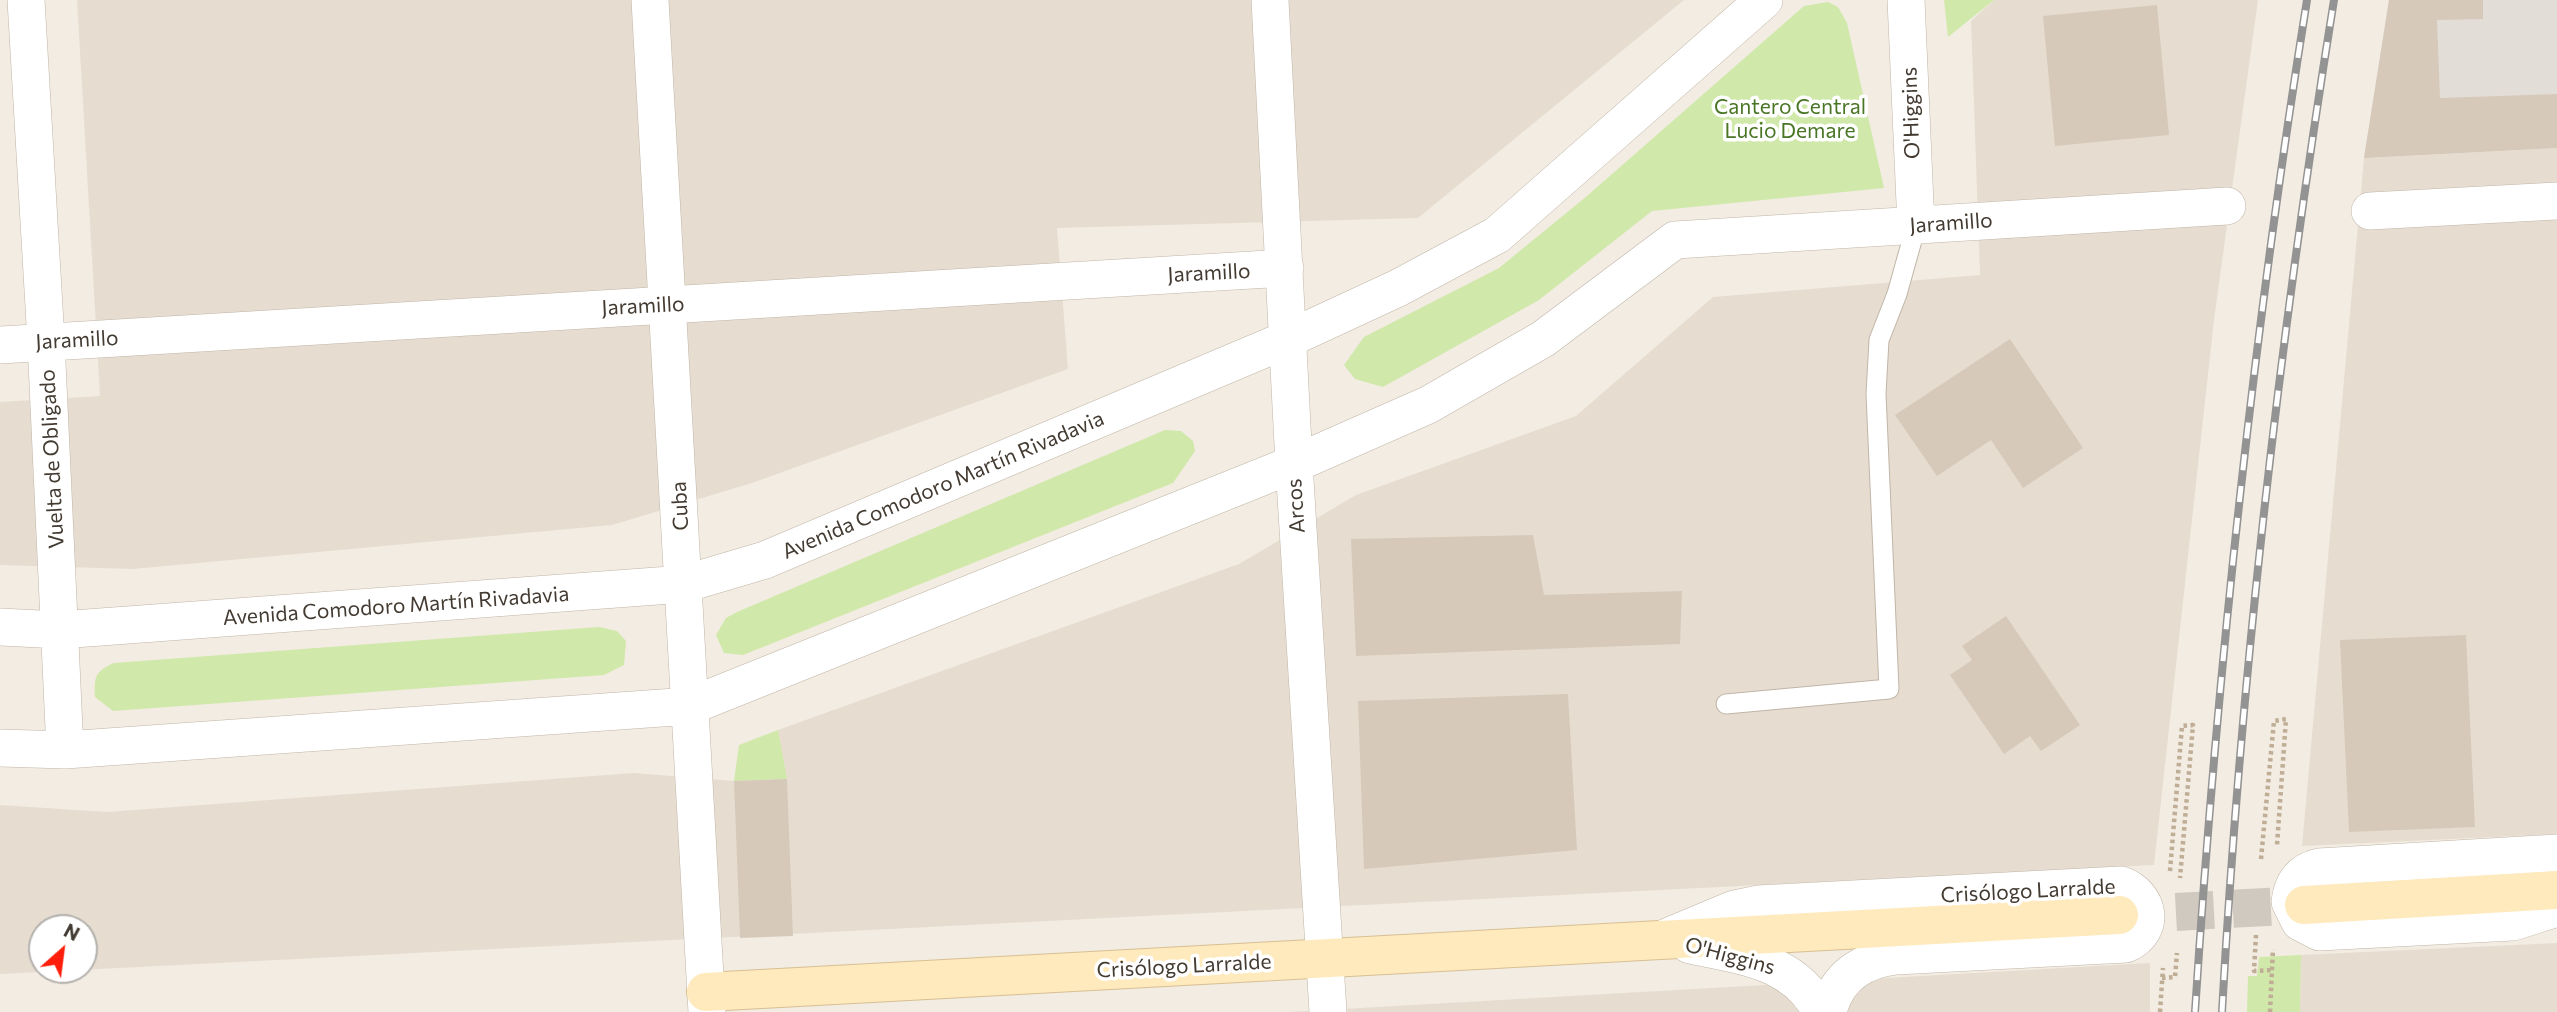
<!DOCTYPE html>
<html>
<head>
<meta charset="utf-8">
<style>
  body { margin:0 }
  #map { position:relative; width:2557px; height:1012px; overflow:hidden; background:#f2ece2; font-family:Commissioner,sans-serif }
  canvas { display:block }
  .north { position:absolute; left:28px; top:914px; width:70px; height:70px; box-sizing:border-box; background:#fff; border:2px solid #b4b1ad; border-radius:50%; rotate:28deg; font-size:19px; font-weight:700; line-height:28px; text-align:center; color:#433b32 }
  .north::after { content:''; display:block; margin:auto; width:24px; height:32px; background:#ff1d0b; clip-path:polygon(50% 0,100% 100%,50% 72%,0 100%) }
</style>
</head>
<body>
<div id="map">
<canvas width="2557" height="1012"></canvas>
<div class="north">N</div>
</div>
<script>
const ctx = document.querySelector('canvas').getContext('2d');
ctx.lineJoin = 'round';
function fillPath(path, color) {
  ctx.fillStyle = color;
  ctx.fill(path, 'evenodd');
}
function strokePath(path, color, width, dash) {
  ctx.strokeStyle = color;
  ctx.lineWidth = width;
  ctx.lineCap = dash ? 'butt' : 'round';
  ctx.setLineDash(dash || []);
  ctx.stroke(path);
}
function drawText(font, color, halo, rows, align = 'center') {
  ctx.font = font + ' Commissioner,sans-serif';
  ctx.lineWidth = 7;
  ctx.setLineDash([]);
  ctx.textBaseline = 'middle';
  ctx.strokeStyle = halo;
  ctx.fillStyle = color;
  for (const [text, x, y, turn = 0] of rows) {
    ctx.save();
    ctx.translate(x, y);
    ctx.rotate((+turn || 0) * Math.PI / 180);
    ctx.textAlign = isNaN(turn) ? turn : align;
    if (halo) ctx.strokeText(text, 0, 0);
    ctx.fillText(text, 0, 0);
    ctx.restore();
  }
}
const residential = new Path2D(`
  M77 0H1684L1418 218 1057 228 1068 369 752 483 612 525 133 569 0 565V402L100 396Z
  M1994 0H2258L2214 320 2154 865 0 974V805L107 812 634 773 734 781 786 779 778 730 1239 564 1356 495 1576 416 1713 297 1980 275 1971 21ZM42 928H84V970H42Z
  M2557 148V834L2302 846 2364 158Z
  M2557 943V1012H2300L2301 955Z
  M2150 963V1012H1290Z`);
const industrial = new Path2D(`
  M2389 0H2557V148L2364 158Z`);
const green = new Path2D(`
  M1944 0H1994L1948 37Z
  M1828 2 1838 7 1847 23 1884 188 1652 211 1539 300 1383 387 1355 379 1344 365 1364 337 1499 268 1587 196 1804 6Z
  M1165 430 1181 431 1193 441 1195 451 1173 483 743 655 724 653 716 635 726 618 737 612Z
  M599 627 617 631 626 641 624 665 604 675 113 711 95 697C94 677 95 671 114 663Z
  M778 730 787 779 734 781 739 745Z
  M2301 955 2300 1012H2247L2248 976H2257L2259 957Z`);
const building = new Path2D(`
  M2389 0H2483V19L2437 20 2440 98 2557 94V148L2364 158Z
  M2157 5 2169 135 2055 146 2043 16Z
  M2010 339 2083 448 2023 488 1991 440 1937 476 1895 415Z
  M1533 535 1544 595 1682 591 1680 644 1356 656 1351 539Z
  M2006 616 2080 725 2041 751 2030 736 2004 754 1950 675 1972 660 1962 646Z
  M2466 635 2475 827 2349 832 2340 640Z
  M1568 694 1577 850 1364 869 1358 701Z
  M787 779 793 936 740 938 734 781Z`);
const secondaryTunnel = new Path2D(`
  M2119 915 2304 905`);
const path = new Path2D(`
  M2261 859 2274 721 2286 719 2277 845
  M2170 871 2182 726 2193 725 2180 878
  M2256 935 2254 971 2271 970
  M2162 978 2175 977 2177 953
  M2160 1012 2163 968
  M2270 1012 2273 949`);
const lane = new Path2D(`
  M1726 704 1889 689 1876 394 1879 340 1897 294 1916 226`);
const street = new Path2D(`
  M26 0 46 341 65 750
  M650 0 707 1012
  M1270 0 1294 464 1328 1012
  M1906 0 1916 226
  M2370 211 2557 201
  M0 345 1285 268
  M0 627 60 630 684 584 765 560 1288 339 1398 288 1497 235 1764 0
  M0 748 65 750 690 706 1294 464 1428 405 1543 339 1675 240 2227 206
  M2557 853 2319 867C2301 871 2292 883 2290 902L2300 922 2319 932 2513 922 2557 908
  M1667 937 1734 909 1758 904 2121 885C2149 895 2157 930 2126 944L1896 956C1862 960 1836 977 1828 1012
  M1690 945C1741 956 1795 960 1821 1012`);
const secondary = new Path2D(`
  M2304 905 2557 890
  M706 992 2119 915`);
const rail = new Path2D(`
  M2195 1012C2217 673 2253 336 2307 0
  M2222 1012C2241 673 2280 335 2334 0`);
const parkNames = [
  ["Cantero Central",1790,107],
  ["Lucio Demare",1790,131]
];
const streetNames = [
  ["O'Higgins",1911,113,-92],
  ["Jaramillo",1951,223,-4],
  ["Jaramillo",1209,273,-3],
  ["Jaramillo",643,306,-3],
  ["Jaramillo",77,340,-3],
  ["Vuelta de Obligado",52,459,-93],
  ["Avenida Comodoro Martín Rivadavia",943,485,-23],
  ["Cuba",680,506,-93],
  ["Arcos",1296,506,-94],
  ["Avenida Comodoro Martín Rivadavia",396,606,-4],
  ["Crisólogo Larralde",2028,891,-3],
  ["O'Higgins",1730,956,15],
  ["Crisólogo Larralde",1184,966,-3]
];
fillPath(residential, '#e6ddd0');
fillPath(industrial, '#e3ddd7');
fillPath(green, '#d0e8a9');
fillPath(building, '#d6c9ba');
strokePath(secondaryTunnel, '#cfc9bf', 38, [38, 19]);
strokePath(lane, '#c0b5a7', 21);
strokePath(street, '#c0b5a7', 38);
strokePath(secondary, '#d7bf92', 40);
strokePath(path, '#bfad95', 4.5, [3.5, 3.5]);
strokePath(lane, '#fff', 19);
strokePath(street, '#fff', 37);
strokePath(secondary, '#ffeabe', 38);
strokePath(rail, '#939393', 8);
strokePath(rail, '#fff', 5, [16]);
drawText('21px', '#497525', '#fff', parkNames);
drawText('21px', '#433b32', '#fff', streetNames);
</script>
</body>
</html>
